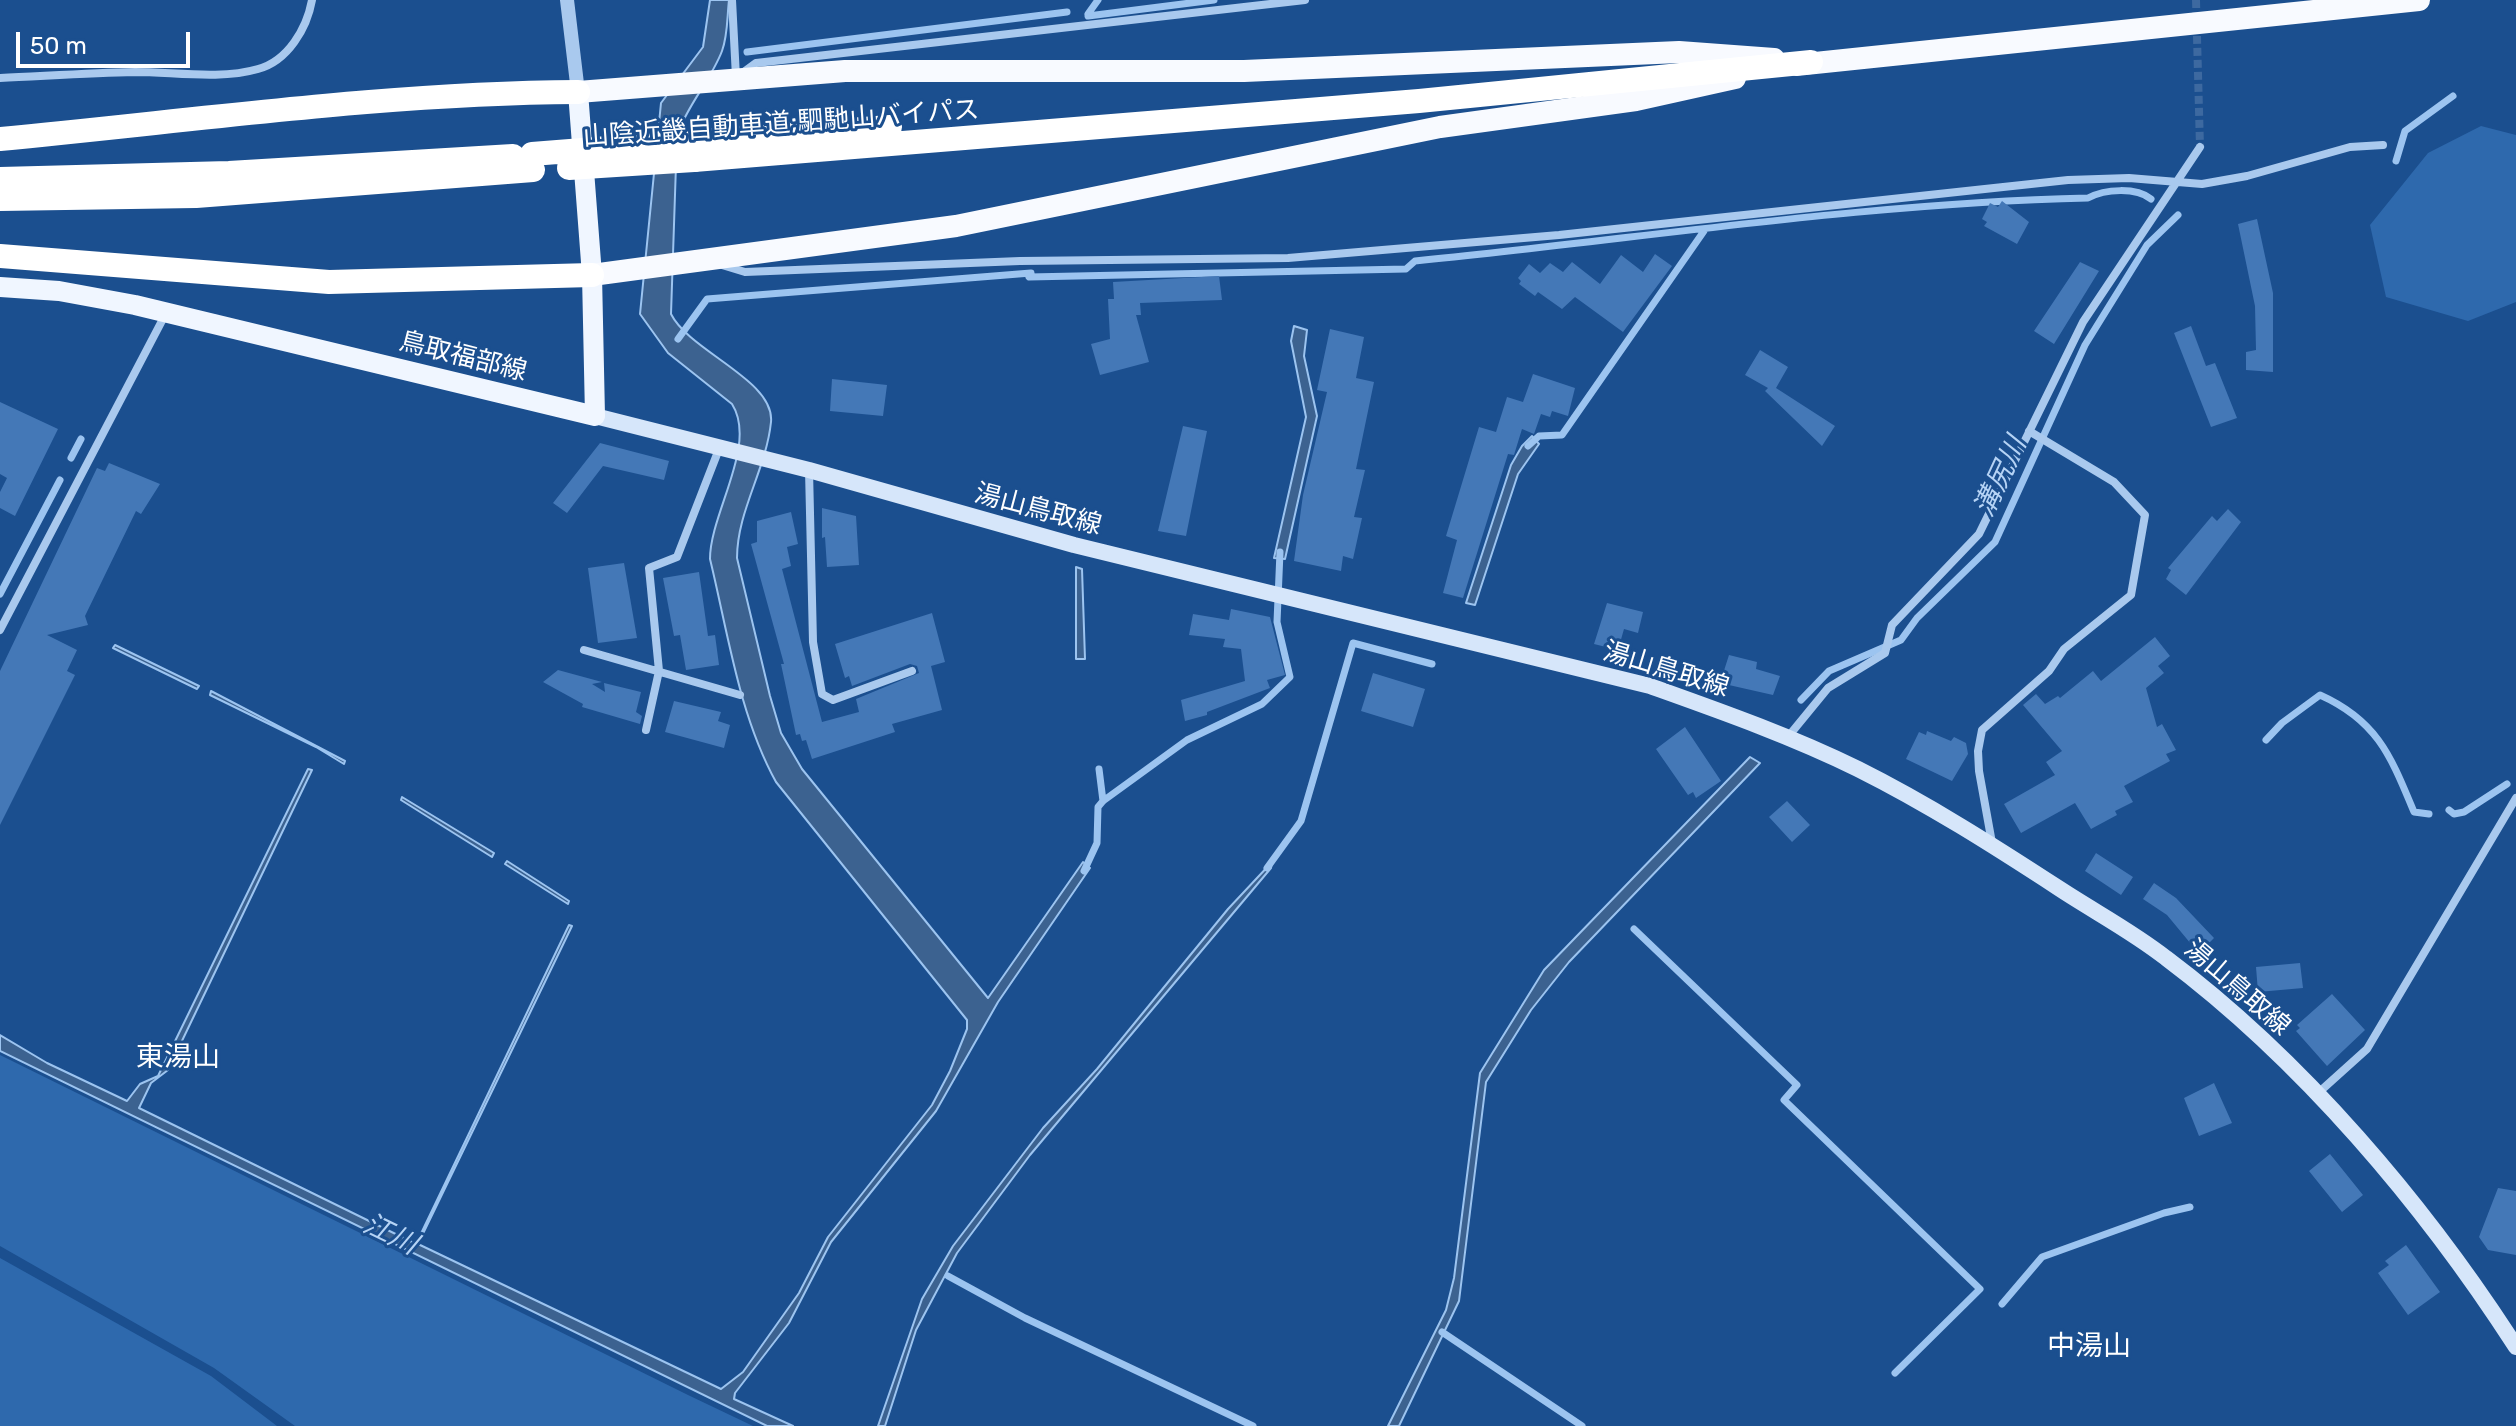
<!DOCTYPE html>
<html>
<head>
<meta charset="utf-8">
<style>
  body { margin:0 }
  #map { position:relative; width:2516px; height:1426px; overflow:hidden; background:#1b4f8f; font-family:Rubik,sans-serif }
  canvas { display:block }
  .scale { position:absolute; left:16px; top:32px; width:174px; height:36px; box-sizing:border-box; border:4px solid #fff; border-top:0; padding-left:10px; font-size:24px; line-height:28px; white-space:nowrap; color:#fff; -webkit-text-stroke:6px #1b4f8f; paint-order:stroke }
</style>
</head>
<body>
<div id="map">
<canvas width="2516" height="1426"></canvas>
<div class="scale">50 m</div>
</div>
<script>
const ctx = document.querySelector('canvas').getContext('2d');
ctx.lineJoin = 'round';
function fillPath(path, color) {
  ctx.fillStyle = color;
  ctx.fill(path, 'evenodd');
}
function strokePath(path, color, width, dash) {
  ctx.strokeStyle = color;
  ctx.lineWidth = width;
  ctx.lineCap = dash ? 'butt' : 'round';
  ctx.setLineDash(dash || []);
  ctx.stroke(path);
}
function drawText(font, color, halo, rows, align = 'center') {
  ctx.font = font + ' Rubik,"Noto Sans JP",sans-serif';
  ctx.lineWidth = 6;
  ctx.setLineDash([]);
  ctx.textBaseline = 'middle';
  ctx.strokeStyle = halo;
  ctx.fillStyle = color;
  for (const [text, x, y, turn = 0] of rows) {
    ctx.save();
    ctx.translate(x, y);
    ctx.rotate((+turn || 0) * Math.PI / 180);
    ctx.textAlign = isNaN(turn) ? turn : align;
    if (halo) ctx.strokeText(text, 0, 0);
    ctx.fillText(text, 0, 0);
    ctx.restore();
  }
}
const green = new Path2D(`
  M2481 126 2516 135V302L2468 321 2386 297 2370 225 2428 153Z
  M0 1055 688 1395 753 1426H295L214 1368 0 1246Z
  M0 1258 211 1376 277 1426H0Z`);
const water = new Path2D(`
  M710 0H729C727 16 728 35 722 51 711 80 688 104 677 135L671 314C690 352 775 380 771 422 766 470 737 511 737 558L770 696 781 733 802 769 988 998 1083 862 1090 868 998 1002 936 1111 831 1242 789 1323 735 1393 734 1399 793 1426H767L0 1051V1035L47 1063 127 1101 140 1084 158 1076 308 769 312 770 168 1070 151 1083 139 1108 416 1244 569 925 572 926 418 1244 721 1389 743 1372 799 1293 828 1237 932 1105 950 1071 967 1029V1020L776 782C739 715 728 633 710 559 710 513 758 445 732 404L668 353 640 314 661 103 703 47Z
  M1294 326 1307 330 1304 356 1317 416 1285 559 1274 558 1306 417 1291 341Z
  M1532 436 1539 444 1518 474 1475 605 1466 603 1511 465 1522 446Z
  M1076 567 1082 569 1085 659H1076Z
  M115 645 199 686 197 689 113 648Z
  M211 691 345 761 344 764 316 747 210 695Z
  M1750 757 1760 763 1569 962 1531 1010 1486 1082 1459 1301 1399 1426H1388L1446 1310 1454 1278 1480 1073 1544 970Z
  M402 797 494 853 492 857 401 800Z
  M507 861 569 901 568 904 505 864Z
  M1272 862 1271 868 1030 1155 957 1253 916 1330 885 1426H878L922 1299 953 1246 1043 1128 1097 1069 1228 909Z`);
const stream = new Path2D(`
  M1088 14 1098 0
  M1088 16 1214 0
  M747 52 1067 12
  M2396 161 2405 131 2453 96
  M678 339 707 299 1031 273 1029 277 1406 269 1415 261C1639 239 1863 203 2088 198 2105 189 2136 187 2151 199
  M1528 446 1539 436 1562 435 1704 231
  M71 458 81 439
  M0 594 60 480
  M1801 700 1829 671 1901 640 1917 618 1995 542 2085 345 2147 245 2178 215
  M2266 740 2282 723 2320 695C2378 721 2391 757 2414 812L2429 814
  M1099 769 1103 801
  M2449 810 2454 814 2464 812 2507 784
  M1267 868 1301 821 1353 643 1432 664
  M1084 871 1097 843 1098 807 1103 801 1187 740 1262 704 1290 677 1277 622 1280 552
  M1634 929 1797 1085 1784 1100 1980 1289 1895 1373
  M948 1276 1025 1318 1253 1426
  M2002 1304 2042 1257 2164 1213 2190 1207
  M1442 1332 1582 1426`);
const building = new Path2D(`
  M2002 201 2029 222 2017 244 1984 226 1987 222 1982 219 1990 203 1998 207Z
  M2257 219 2273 293V372L2246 370V352L2256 350 2255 306 2238 224Z
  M1655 254 1672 266 1623 332 1575 297 1562 309 1538 292 1535 296 1519 284 1521 281 1518 278 1529 264 1540 273 1550 263 1563 272 1572 262 1600 284 1621 255 1643 272Z
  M2080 262 2099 271 2054 344 2034 331Z
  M1219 276 1222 300 1140 303 1141 315H1136L1149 362 1100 375 1091 344 1110 339 1108 299H1114L1113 282Z
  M2191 326 2206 366 2215 363 2237 418 2211 427 2174 333Z
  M1330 329 1364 337 1356 378 1374 382 1356 469 1365 470 1354 517 1362 518 1353 559 1343 556 1341 571 1294 561 1303 495 1327 392 1317 390Z
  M1760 350 1788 367 1776 388 1835 426 1822 446 1765 391 1768 388 1745 375Z
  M1533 374 1575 388 1568 416 1552 411 1550 417 1541 414 1534 434 1522 429 1514 455 1508 454 1463 598 1443 593 1457 540 1446 536 1479 427 1496 432 1507 397 1523 402Z
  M832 379 887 385 883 416 830 411Z
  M0 402 58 429 15 516 0 508V492L7 478 0 474Z
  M1183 426 1207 431 1186 536 1158 531Z
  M600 443 669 461 664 480 603 466 567 513 553 503Z
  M109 463 160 484 141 514 136 511 85 616 88 625 47 635 77 650 67 671 75 675 0 825V671L97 468 105 471Z
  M822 508 856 516 859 565 827 567 825 537 822 538Z
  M2228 509 2241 522 2186 595 2166 579 2171 570 2168 568 2212 516 2217 521Z
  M791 512 798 544 787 547 791 566 782 569 822 722 859 712 856 699 919 673 917 666 910 664 852 686 849 676 845 678 835 644 932 613 945 662 931 666 942 710 892 724 895 732 812 759 806 740 802 741 800 734 796 735 781 664H784L751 544 757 542V521Z
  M624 563 637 638 598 643 588 568Z
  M699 572 708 636 715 635 719 665 686 670 680 635 674 636 663 578Z
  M1607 603 1643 612 1638 633 1624 629 1618 650 1594 644Z
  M1231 609 1270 617 1285 675 1267 680 1270 688 1207 712V715L1185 721 1181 700 1245 681 1241 649 1223 647 1225 639 1189 635 1193 614 1229 620Z
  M2155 637 2170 656 2158 666 2164 673 2146 688 2157 727 2162 724 2176 750 2166 754 2170 761 2124 786 2133 802 2115 811 2117 815 2091 829 2075 803 2021 833 2004 804 2055 775 2046 762 2062 751 2023 705 2036 694 2045 704 2058 696 2060 698 2093 671 2101 681Z
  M1729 655 1757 662 1756 669 1780 676 1773 695 1720 683Z
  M558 670 602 682 592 684 605 692 604 683 641 692 636 712 642 716 640 724 582 707 583 704 543 682Z
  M1373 673 1425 689 1413 727 1361 711Z
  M674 701 721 712 718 721 730 725 724 748 665 732Z
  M1685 727 1721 781 1696 798 1693 792 1688 795 1656 749Z
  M1927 731 1951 741 1954 737 1966 743 1968 754 1952 781 1906 759 1919 732 1926 735Z
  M1787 801 1810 825 1792 842 1769 817Z
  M2096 853 2133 877 2121 895 2085 871Z
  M2154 883 2176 898 2214 938 2203 949 2194 941 2191 944 2167 915 2143 899Z
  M2300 963 2303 988 2258 992 2256 967Z
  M2332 994 2365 1030 2327 1066 2296 1031 2300 1028 2297 1025Z
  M2214 1083 2232 1123 2199 1136 2184 1098Z
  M2330 1154 2363 1195 2342 1212 2309 1171Z
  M2498 1188 2516 1191V1255L2488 1250 2479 1237Z
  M2406 1245 2440 1292 2408 1315 2378 1273 2389 1265 2385 1261Z`);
const minorTunnel = new Path2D(`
  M2196 0 2200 147`);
const minor = new Path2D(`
  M732 0 736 77
  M741 74 756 63 1305 0
  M0 78C45 76 90 73 135 72 174 72 220 80 258 69 288 61 307 28 312 0
  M722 265 745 272 1020 261 1288 258 1559 235 2068 180 2129 178 2202 184 2247 176 2350 147 2383 145
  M809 470 813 642 822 694 833 700 912 671
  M0 630 165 315
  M584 650 740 695
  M646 730 659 671 649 568 677 557 719 449
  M1787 738 1828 688 1885 653 1892 625 1979 534 2083 322 2200 147
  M1992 843 1979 771 1978 751 1982 730 2049 671 2064 649 2131 595 2145 515 2114 482 2029 431
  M2317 1094 2367 1049 2516 798`);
const tertiary = new Path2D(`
  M567 0 578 92`);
const secondary = new Path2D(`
  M595 416 809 470 1074 545 1650 686C1720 711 1791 736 1858 769 1928 804 1994 846 2060 889 2095 912 2133 932 2166 958 2302 1060 2424 1204 2516 1347`);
const primary = new Path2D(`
  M0 287 59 291 135 305 595 416 592 275 578 92`);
const trunk = new Path2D(`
  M1796 65 2419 0
  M578 92 845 71H1244L1679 52 1774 59
  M592 275 956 226 1440 127 1636 100 1735 78`);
const motorway = new Path2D(`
  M0 139C192 121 385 93 578 92
  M697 141 890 127
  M694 160 1419 101 1811 62
  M0 179 229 173 513 156
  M0 199 196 196 533 170
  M0 256 329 282 592 275`);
const motorwayBridge = new Path2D(`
  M532 154 697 141
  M569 168 694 160`);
const streetNames = [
  ["山陰近畿自動車道;駟馳山バイパス",781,124,-4],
  ["鳥取福部線",463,357,14],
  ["湯山鳥取線",1038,510,15],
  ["湯山鳥取線",1666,670,17],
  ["湯山鳥取線",2237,988,41]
];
const waterNames = [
  ["溝尻川",2001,477,-65],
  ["江川",390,1235,26]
];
const neighbourhoodNames = [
  ["東湯山",178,1058],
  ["中湯山",2089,1347]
];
fillPath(green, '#2e69ad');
fillPath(water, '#3c6290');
strokePath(water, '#9cc4f0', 2);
strokePath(stream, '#9cc4f0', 7);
fillPath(building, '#4478b7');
strokePath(minorTunnel, '#3d69a0', 8, [8, 4]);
strokePath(minor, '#a9c9ee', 8);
strokePath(tertiary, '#a9c9ee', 14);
strokePath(secondary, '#d6e6fa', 16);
strokePath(primary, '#f0f6ff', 20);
strokePath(trunk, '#f8faff', 22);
strokePath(motorway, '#fff', 24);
strokePath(motorwayBridge, '#fff', 24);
drawText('26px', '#fff', '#1b4f8f', streetNames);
drawText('italic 28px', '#b5d3f5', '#1b4f8f', waterNames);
drawText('28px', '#fff', '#1b4f8f', neighbourhoodNames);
</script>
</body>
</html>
